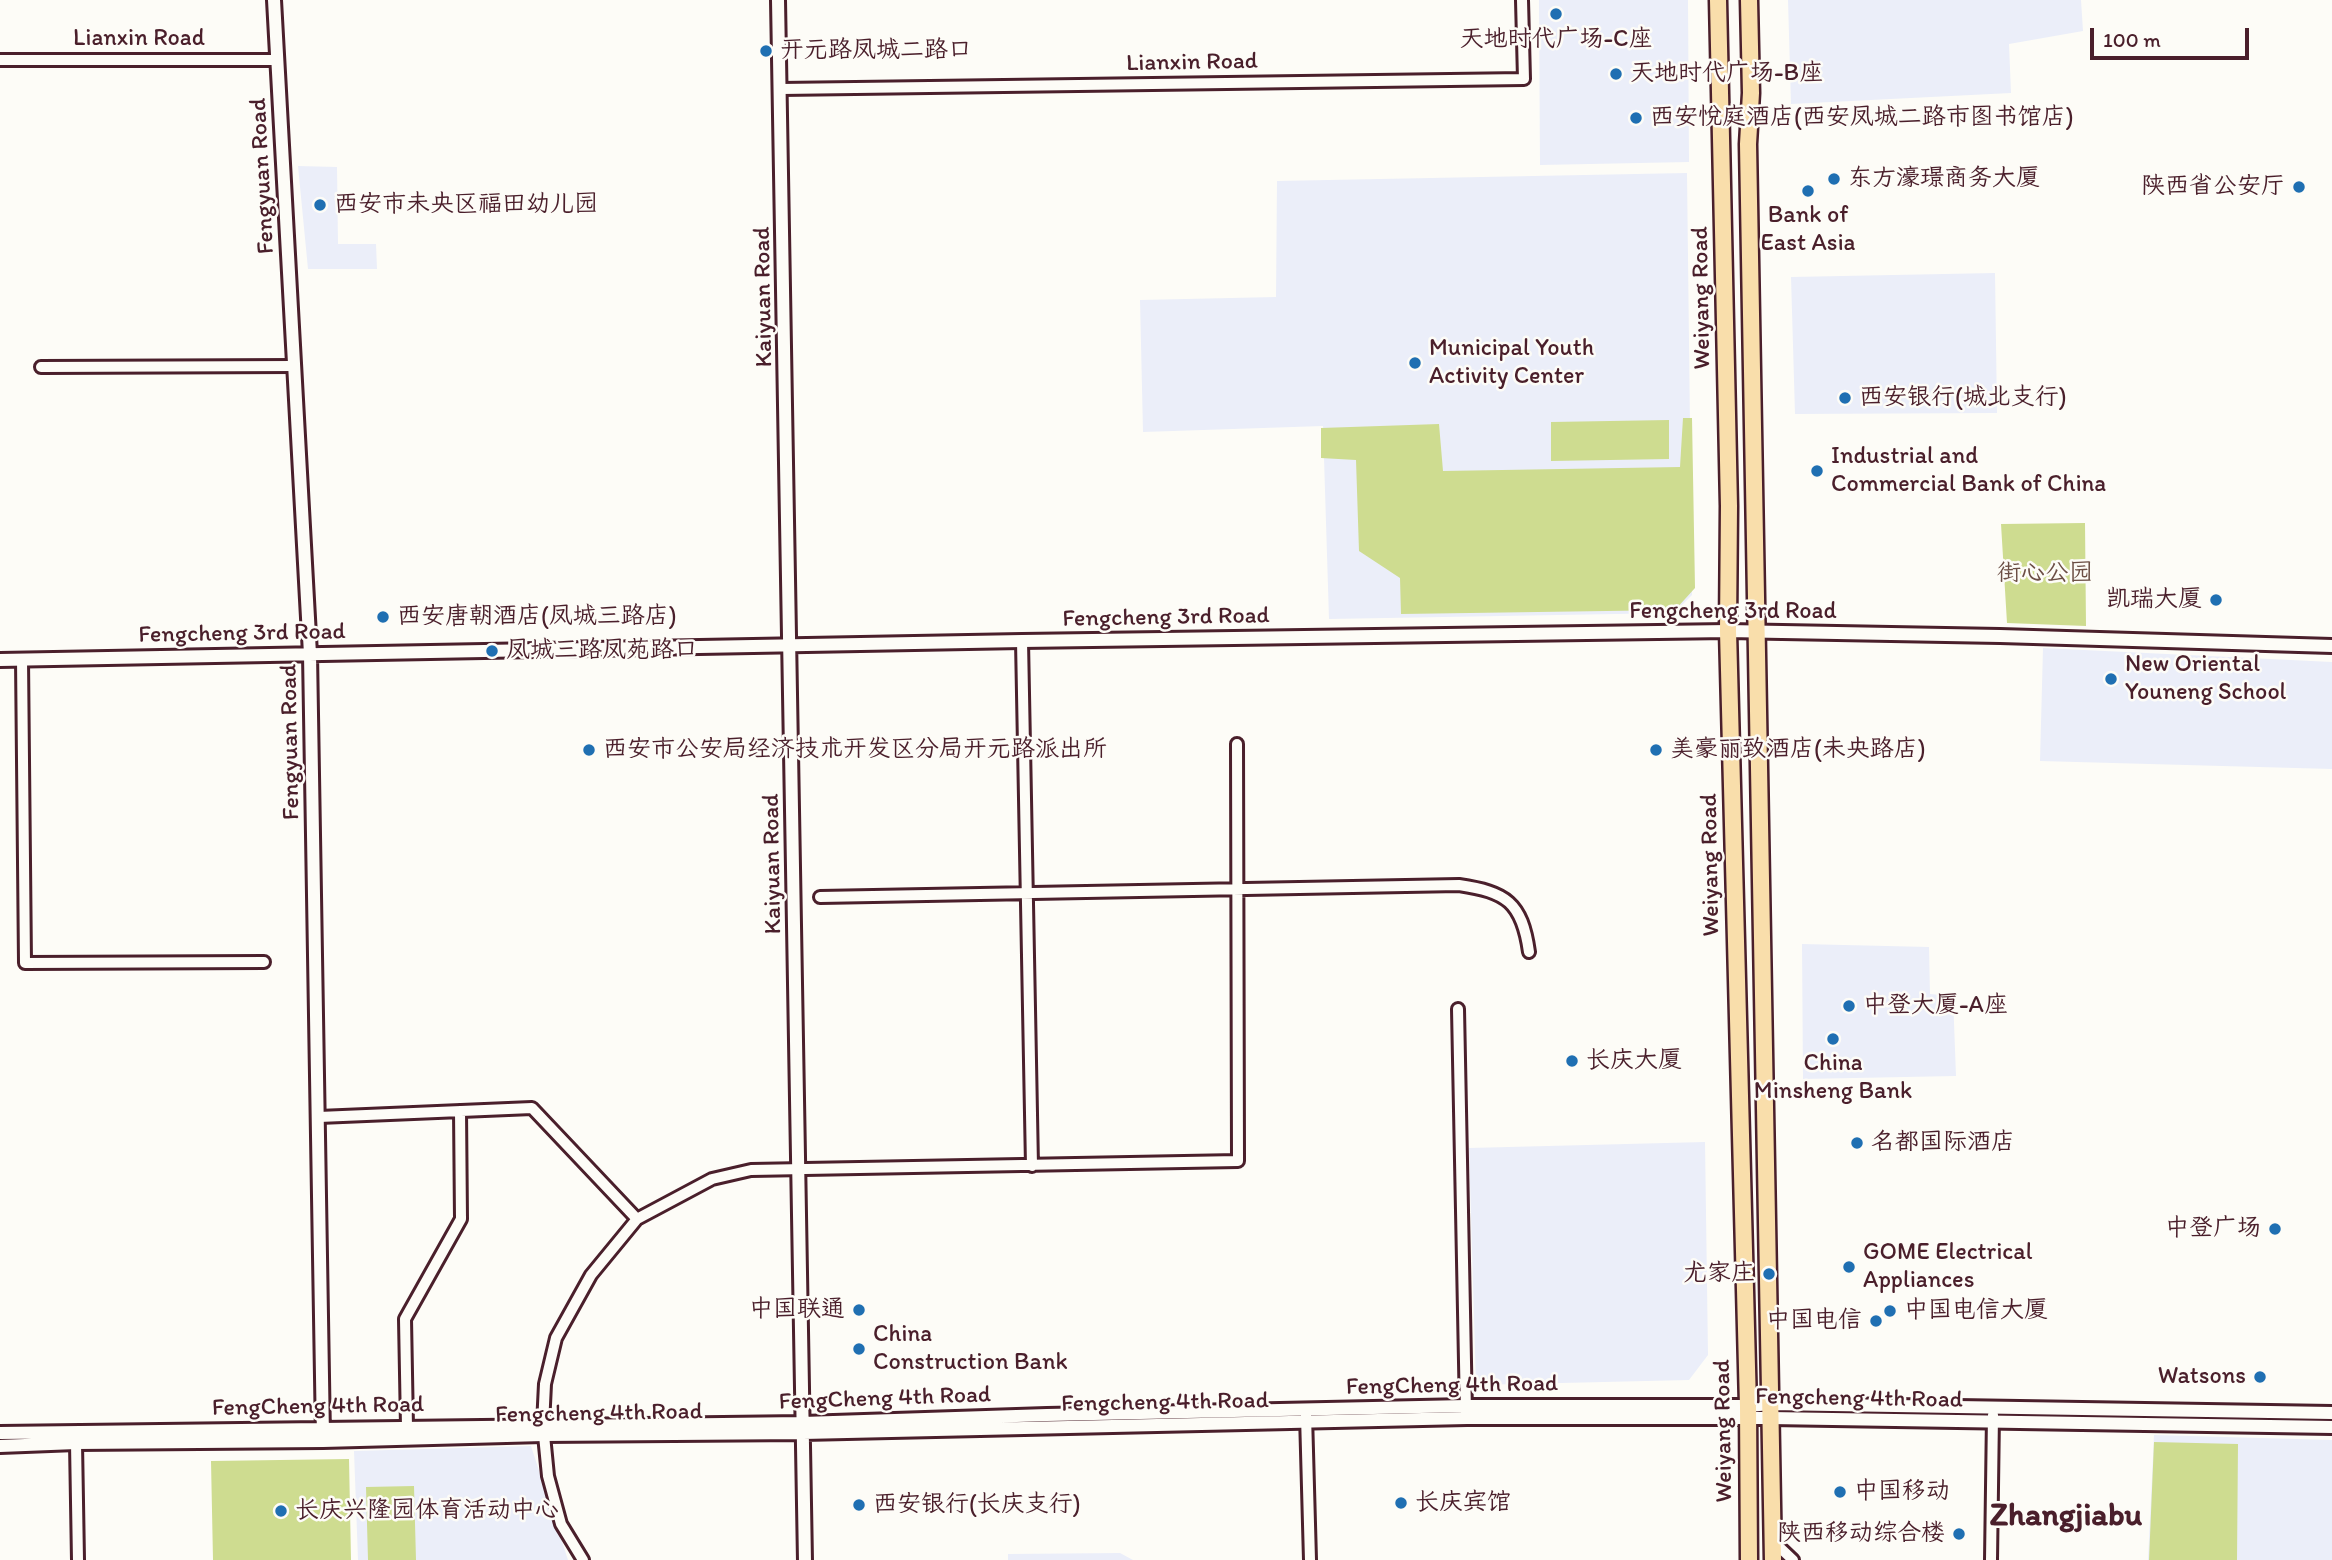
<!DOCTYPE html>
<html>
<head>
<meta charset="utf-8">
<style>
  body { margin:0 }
  #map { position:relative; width:2332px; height:1560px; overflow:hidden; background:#fdfcf7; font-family:Itim,sans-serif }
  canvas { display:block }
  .scale { position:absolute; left:2090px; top:28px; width:159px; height:32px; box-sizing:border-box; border:4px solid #4a1f2b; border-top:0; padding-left:9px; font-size:21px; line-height:24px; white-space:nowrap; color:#4a1f2b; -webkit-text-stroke:5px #fdfcf7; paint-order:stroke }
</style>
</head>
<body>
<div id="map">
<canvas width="2332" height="1560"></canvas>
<div class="scale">100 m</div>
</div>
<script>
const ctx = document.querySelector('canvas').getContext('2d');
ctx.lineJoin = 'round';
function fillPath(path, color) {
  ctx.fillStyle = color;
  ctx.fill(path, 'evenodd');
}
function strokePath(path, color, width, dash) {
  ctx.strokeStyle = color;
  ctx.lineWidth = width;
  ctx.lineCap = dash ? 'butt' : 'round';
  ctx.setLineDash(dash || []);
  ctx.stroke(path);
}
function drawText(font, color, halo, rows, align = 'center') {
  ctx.font = font + ' Itim,"LXGW WenKai TC",sans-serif';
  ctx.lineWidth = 5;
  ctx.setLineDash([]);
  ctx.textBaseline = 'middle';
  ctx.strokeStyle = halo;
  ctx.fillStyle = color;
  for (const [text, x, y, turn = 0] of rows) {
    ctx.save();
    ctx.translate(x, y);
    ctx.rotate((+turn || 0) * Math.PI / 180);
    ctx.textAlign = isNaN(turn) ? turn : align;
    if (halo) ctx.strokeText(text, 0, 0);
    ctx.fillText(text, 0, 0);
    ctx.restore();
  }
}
const built = new Path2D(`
  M1539 0H1688L1689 162 1540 165Z
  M1788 0H2081L2083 31 2009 44 2011 93 1791 104Z
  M298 166 337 167 338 244H376L377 269H308Z
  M1687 173 1692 595 1674 613 1329 619 1323 426 1143 432 1140 300 1276 297 1277 181Z
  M1995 273 1997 413 1795 414 1791 277Z
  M2043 648 2332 662V769L2040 761Z
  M1802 944 1929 947 1930 994 1953 996 1956 1076 1803 1079Z
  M1705 1142 1708 1355 1689 1380 1476 1385 1469 1148Z
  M2154 1435 2332 1440V1560H2148Z
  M531 1446 568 1560H358L354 1451Z
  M1120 1553 1133 1560H1008V1554Z`);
const green = new Path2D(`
  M1683 418H1692L1695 588 1675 610 1401 614 1400 578 1359 551 1356 460 1321 458V428L1439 424 1443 471 1680 467Z
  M1669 420V459L1551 461V422Z
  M2085 523 2086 626 2007 623 2001 524Z
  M2154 1442 2238 1444 2237 1560H2149Z
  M349 1459 351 1560H213L211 1461Z
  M414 1486 416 1560H368L366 1487Z`);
const minor = new Path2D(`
  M0 60H278
  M781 89 1524 79 1522 0
  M41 367 295 366
  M1022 641 1032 1166
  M22 659 25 963 264 962
  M820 897 1459 885C1506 892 1522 902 1529 952
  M1458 1009 1466 1412
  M319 1117 532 1108 637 1219
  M1306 1415 1310 1560
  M407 1427 405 1319 461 1219 460 1111
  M76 1443 78 1560
  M1773 1541 1793 1560
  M583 1560 561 1524 548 1476 543 1425 545 1384 556 1338 591 1275 637 1219 712 1179 751 1170 1238 1161 1237 744
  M1991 1560 1993 1415`);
const tertiary = new Path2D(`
  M274 0 310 654 323 1437
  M778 0 805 1560
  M0 660 1022 641 1728 631 2000 636 2332 646
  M0 1433 803 1423 1047 1415 1466 1406H1748L1770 1404 2332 1413
  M0 1446 76 1443 323 1441 543 1435 803 1433 1467 1418H1770L2332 1427`);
const primary = new Path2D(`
  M1718 0 1729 506 1728 631 1748 1406 1749 1560
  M1749 0 1751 93 1748 144 1773 1560`);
const markers = [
  [1556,14,7,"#1f6fb2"],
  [766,51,7,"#1f6fb2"],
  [1616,74,7,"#1f6fb2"],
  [1636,118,7,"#1f6fb2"],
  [1834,179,7,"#1f6fb2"],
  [2299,187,7,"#1f6fb2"],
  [1808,191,7,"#1f6fb2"],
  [320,205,7,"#1f6fb2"],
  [1415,363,7,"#1f6fb2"],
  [1845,398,7,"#1f6fb2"],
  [1817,471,7,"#1f6fb2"],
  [2216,600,7,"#1f6fb2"],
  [383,617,7,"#1f6fb2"],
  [492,651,7,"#1f6fb2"],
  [2111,679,7,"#1f6fb2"],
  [589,750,7,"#1f6fb2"],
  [1656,750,7,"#1f6fb2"],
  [1849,1006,7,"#1f6fb2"],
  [1833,1039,7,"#1f6fb2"],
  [1572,1061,7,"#1f6fb2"],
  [1857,1143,7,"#1f6fb2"],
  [2275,1229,7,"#1f6fb2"],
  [1849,1267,7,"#1f6fb2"],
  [1769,1274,7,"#1f6fb2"],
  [859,1310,7,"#1f6fb2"],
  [1890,1311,7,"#1f6fb2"],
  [1876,1321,7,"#1f6fb2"],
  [859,1349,7,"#1f6fb2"],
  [2260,1377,7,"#1f6fb2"],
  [1840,1492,7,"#1f6fb2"],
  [1401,1503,7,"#1f6fb2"],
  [859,1505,7,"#1f6fb2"],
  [281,1511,7,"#1f6fb2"],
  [1959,1534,7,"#1f6fb2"]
];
const streetNames = [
  ["Lianxin Road",139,39],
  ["Lianxin Road",1192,63,-1],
  ["Fengyuan Road",263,176,-93],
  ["Kaiyuan Road",764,297,-91],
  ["Weiyang Road",1702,298,-91],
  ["Fengcheng 3rd Road",1733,612],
  ["Fengcheng 3rd Road",1166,618,-1],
  ["Fengcheng 3rd Road",242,634,-1],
  ["Fengyuan Road",291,742,-91],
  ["Kaiyuan Road",773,864,-91],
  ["Weiyang Road",1711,865,-91],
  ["FengCheng 4th Road",1452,1386,-1],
  ["FengCheng 4th Road",885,1399,-2],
  ["Fengcheng 4th Road",1859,1399,1],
  ["Fengcheng 4th Road",1165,1403,-1],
  ["FengCheng 4th Road",318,1407,-1],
  ["Fengcheng 4th Road",599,1414,-1],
  ["Weiyang Road",1724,1431,-91]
];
const poiNames = [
  ["天地时代广场-C座",1556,40,"center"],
  ["开元路凤城二路口",780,51],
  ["天地时代广场-B座",1630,74],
  ["西安悦庭酒店(西安凤城二路市图书馆店)",1650,118],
  ["东方濠璟商务大厦",1848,179],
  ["陕西省公安厅",2285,187,"right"],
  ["西安市未央区福田幼儿园",334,205],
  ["Bank of",1808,216,"center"],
  ["East Asia",1808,244,"center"],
  ["Municipal Youth",1429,349],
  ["Activity Center",1429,377],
  ["西安银行(城北支行)",1859,398],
  ["Industrial and",1831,457],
  ["Commercial Bank of China",1831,485],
  ["凯瑞大厦",2202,600,"right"],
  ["西安唐朝酒店(凤城三路店)",397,617],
  ["凤城三路凤苑路口",506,651],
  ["New Oriental",2125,665],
  ["Youneng School",2125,693],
  ["西安市公安局经济技术开发区分局开元路派出所",603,750],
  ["美豪丽致酒店(未央路店)",1670,750],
  ["中登大厦-A座",1863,1006],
  ["长庆大厦",1586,1061],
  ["China",1833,1064,"center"],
  ["Minsheng Bank",1833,1092,"center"],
  ["名都国际酒店",1871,1143],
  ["中登广场",2261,1229,"right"],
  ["GOME Electrical",1863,1253],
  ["Appliances",1863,1281],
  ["尤家庄",1755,1274,"right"],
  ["中国联通",845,1310,"right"],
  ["中国电信大厦",1904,1311],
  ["中国电信",1862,1321,"right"],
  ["China",873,1335],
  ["Construction Bank",873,1363],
  ["Watsons",2246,1377,"right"],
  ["中国移动",1854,1492],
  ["长庆宾馆",1415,1503],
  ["西安银行(长庆支行)",873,1505],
  ["长庆兴隆园体育活动中心",295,1511],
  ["陕西移动综合楼",1945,1534,"right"]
];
const parkNames = [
  ["街心公园",2045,574]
];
const districtNames = [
  ["Zhangjiabu",2066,1517]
];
fillPath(built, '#ebeef9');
fillPath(green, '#cedc90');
strokePath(minor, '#4a1f2b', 16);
strokePath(tertiary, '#4a1f2b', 18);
strokePath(primary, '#4a1f2b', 21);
strokePath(minor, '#fdfcf7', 10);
strokePath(tertiary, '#fdfcf7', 12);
strokePath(primary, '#f9deab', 16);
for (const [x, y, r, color] of markers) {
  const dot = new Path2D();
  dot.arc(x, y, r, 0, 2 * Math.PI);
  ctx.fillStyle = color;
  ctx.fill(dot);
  strokePath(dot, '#fdfcf7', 2.5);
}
drawText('24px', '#4a1f2b', '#fdfcf7', streetNames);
drawText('24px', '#4a1f2b', '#fdfcf7', poiNames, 'left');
drawText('24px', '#6b4e44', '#fdfcf7', parkNames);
drawText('bold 32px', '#4a1f2b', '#fdfcf7', districtNames);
</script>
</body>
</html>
